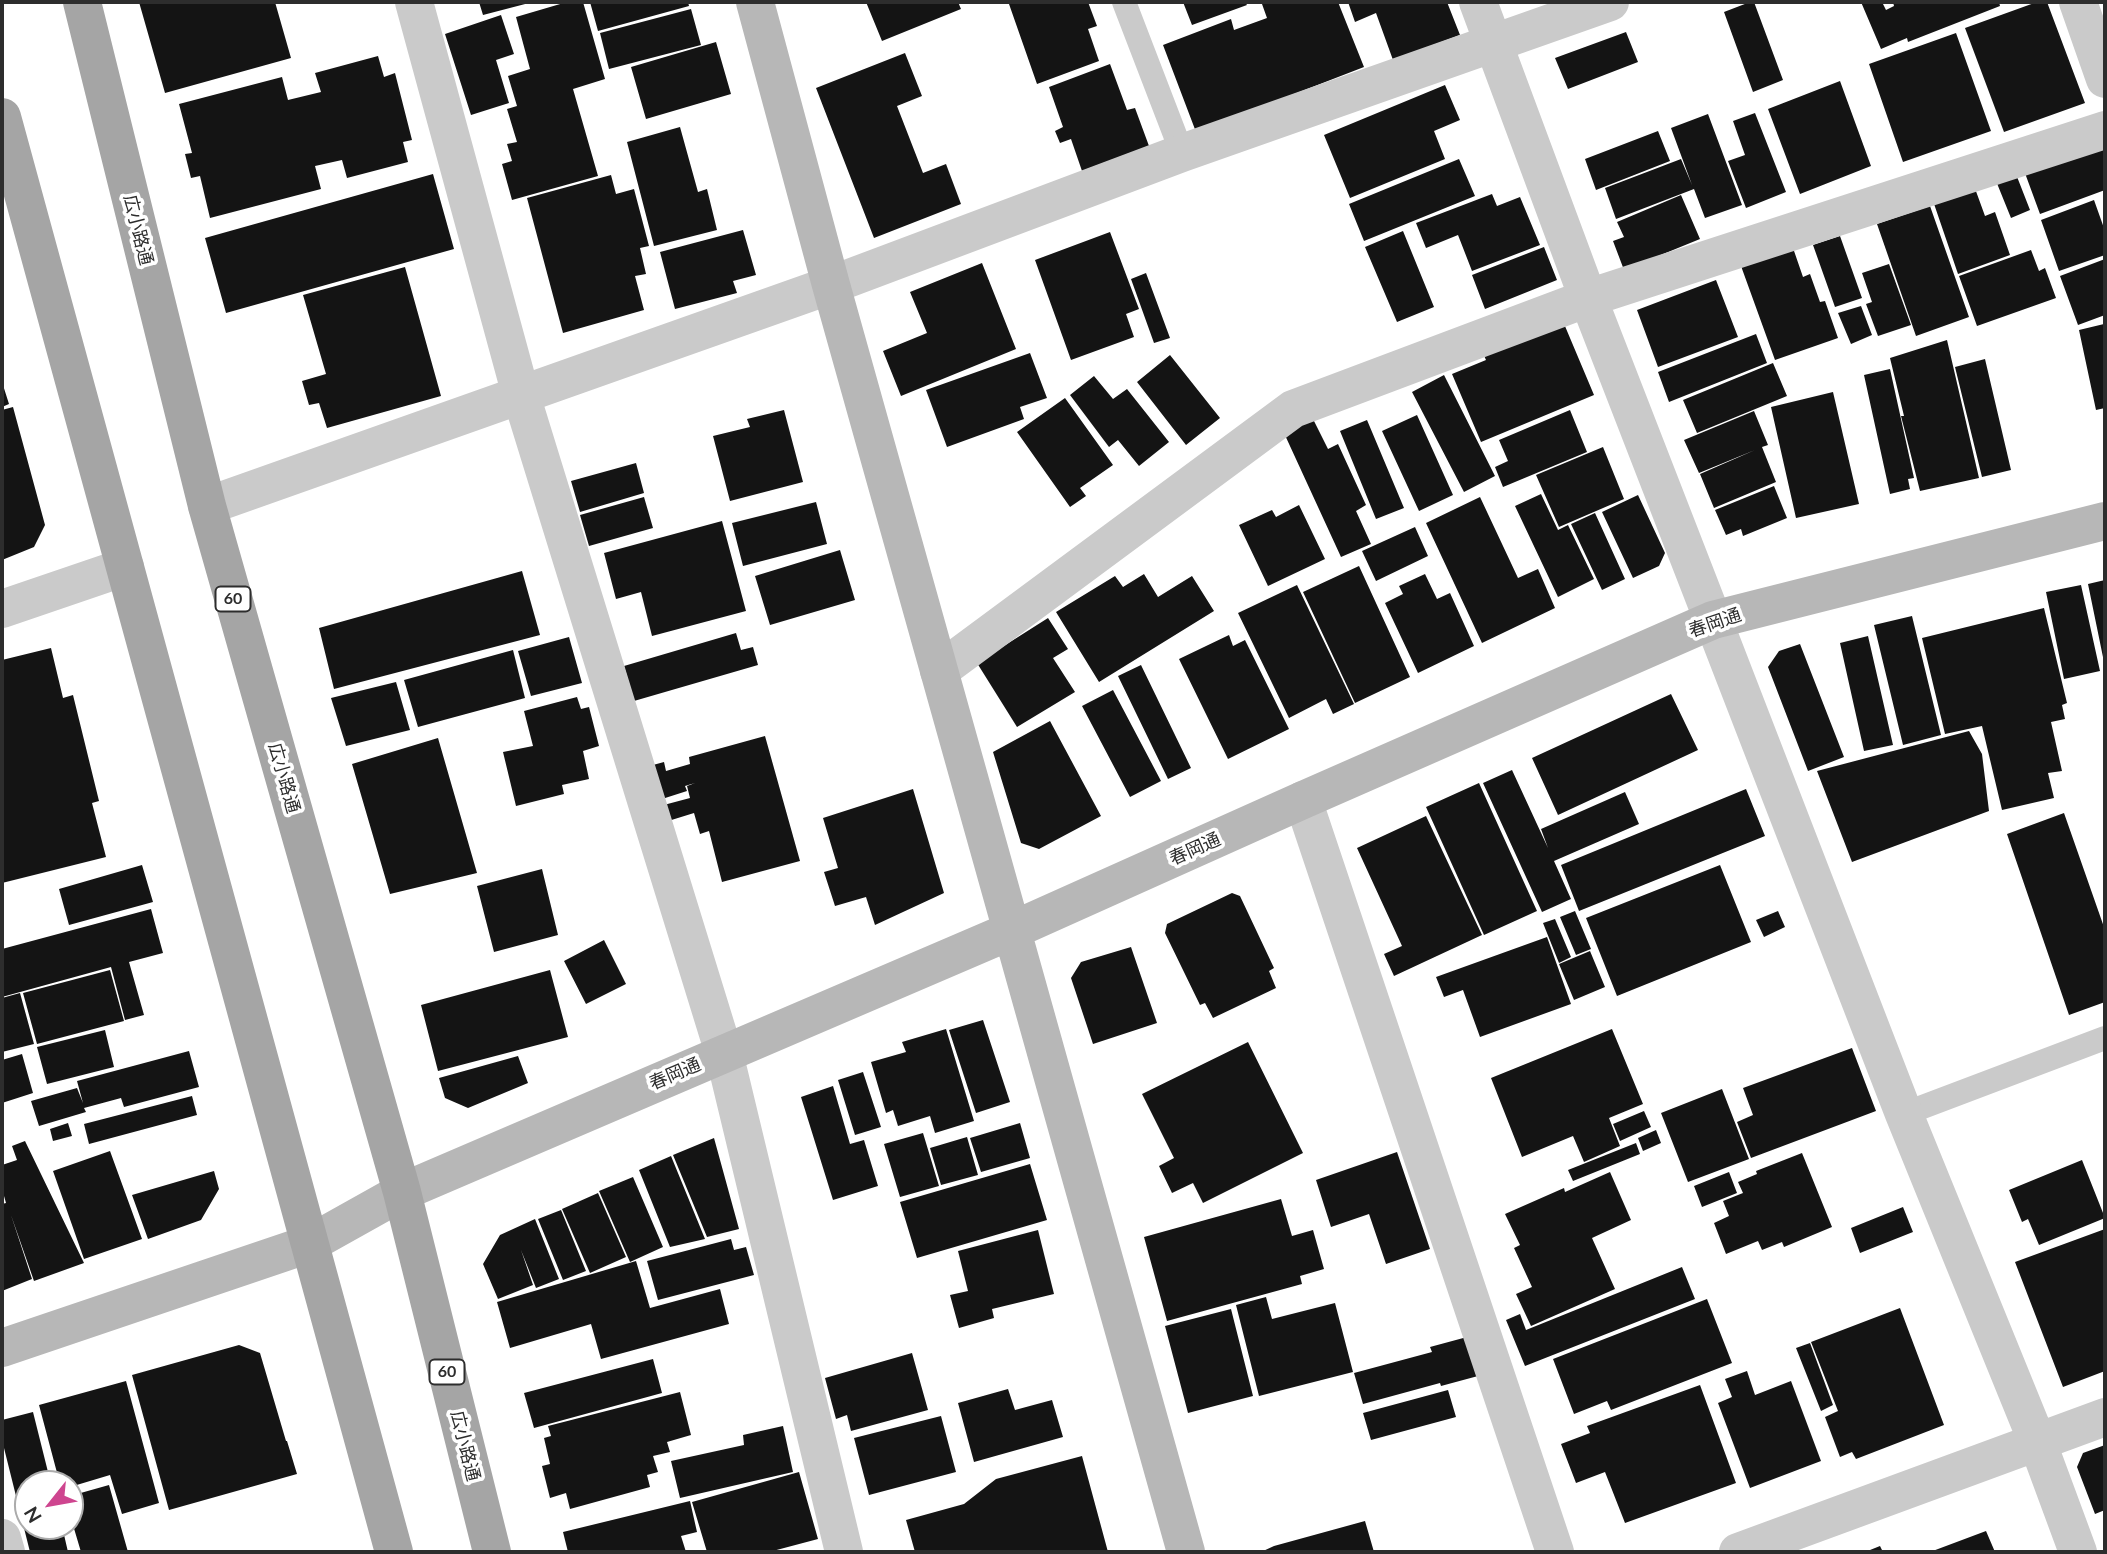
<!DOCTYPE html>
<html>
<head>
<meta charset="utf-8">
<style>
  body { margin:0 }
  #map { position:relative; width:2107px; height:1554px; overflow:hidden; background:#fff; font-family:Lato,sans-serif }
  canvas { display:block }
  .frame { position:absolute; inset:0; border:4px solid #2d2d2d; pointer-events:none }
  .north { position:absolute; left:14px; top:1470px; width:70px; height:70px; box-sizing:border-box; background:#fff; border:2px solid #ababab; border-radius:50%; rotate:239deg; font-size:19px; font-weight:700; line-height:28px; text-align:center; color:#2d2d2d }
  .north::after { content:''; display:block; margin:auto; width:24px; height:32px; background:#ce458f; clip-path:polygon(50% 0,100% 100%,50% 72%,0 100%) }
</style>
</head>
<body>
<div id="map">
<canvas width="2107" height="1554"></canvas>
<div class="frame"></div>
<div class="north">N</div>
</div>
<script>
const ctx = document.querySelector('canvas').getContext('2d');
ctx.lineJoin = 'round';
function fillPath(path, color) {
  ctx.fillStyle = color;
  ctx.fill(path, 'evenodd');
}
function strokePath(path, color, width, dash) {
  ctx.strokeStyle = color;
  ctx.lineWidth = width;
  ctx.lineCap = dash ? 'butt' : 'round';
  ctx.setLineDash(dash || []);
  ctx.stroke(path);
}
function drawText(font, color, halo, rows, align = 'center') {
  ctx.font = font + ' Lato,"Noto Sans JP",sans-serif';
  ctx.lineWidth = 7;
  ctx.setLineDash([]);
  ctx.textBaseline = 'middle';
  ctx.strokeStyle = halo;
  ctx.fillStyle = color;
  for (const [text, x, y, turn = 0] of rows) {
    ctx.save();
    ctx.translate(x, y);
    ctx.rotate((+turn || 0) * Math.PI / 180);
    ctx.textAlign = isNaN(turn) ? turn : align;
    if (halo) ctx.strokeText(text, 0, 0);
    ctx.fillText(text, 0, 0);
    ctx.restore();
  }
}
const building = new Path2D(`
  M139 2H275L291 58 165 93Z
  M479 2H529V3L483 15Z
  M567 2H583L605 79 573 89 598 176 512 200 502 164 512 161 507 144 517 142 507 109 517 106 508 76 530 69 516 17Z
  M590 2H688L689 6 598 31Z
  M866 2H958L961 9 882 41Z
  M1014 2H1088L1097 26 1088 29 1099 61 1037 84 1009 4Z
  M1183 2H1245L1247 5 1192 25Z
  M1268 2H1338L1364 67 1196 132 1163 45 1231 19 1234 30 1267 18 1262 4Z
  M1348 2H1447L1460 35 1393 60 1376 13 1355 22Z
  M1750 2H1754L1783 80 1753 92 1724 12Z
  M1861 2H1882L1886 10 1894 6 1893 2H1999L2000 6 1908 42 1907 38 1881 49Z
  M2037 2H2047L2085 103 2004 132 1965 28Z
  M691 9 701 45 609 69 600 33Z
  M501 15 514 54 496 60 509 103 471 115 445 34Z
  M1626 32 1638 62 1568 89 1555 58Z
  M1956 33 1991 131 1903 162 1869 64Z
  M716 42 731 94 646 119 631 67Z
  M905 53 922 96 897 106 923 173 946 164 961 204 874 238 816 88Z
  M378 56 384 77 395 73 412 140 403 142 408 162 347 178 342 160 315 166 321 189 210 218 200 176 191 178 185 154 192 153 179 104 282 77 288 100 321 92 315 73Z
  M1110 64 1127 110 1135 108 1149 146 1082 171 1071 139 1060 143 1055 131 1063 127 1049 87Z
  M1840 81 1871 166 1800 194 1768 109Z
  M1445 85 1460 120 1434 131 1445 159 1350 198 1324 135Z
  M1755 113 1786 192 1746 208 1728 161 1745 155 1733 121Z
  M1708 114 1742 205 1705 218 1694 189 1616 219 1605 188 1681 159 1692 185 1671 128Z
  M680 127 698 192 707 189 717 230 654 246 627 142Z
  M1658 131 1670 161 1596 190 1585 159Z
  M2105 145V190L2040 214 2022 165Z
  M1459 159 1475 196 1364 241 1349 204Z
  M2014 169 2030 210 2011 218 1994 176Z
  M433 174 454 249 226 313 205 238Z
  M611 175 616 194 634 189 649 246 640 248 646 274 635 276 644 310 563 333 527 198Z
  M1973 183 1985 216 1995 212 2010 255 1958 274 1932 198Z
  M1492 194 1497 206 1520 197 1540 245 1472 271 1458 235 1426 248 1416 223Z
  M1681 195 1700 239 1624 270 1613 241 1624 237 1617 222Z
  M2094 200 2105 231V255L2059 271 2041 220Z
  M1930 206 1969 317 1916 336 1877 224Z
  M743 230 756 275 733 281 737 293 675 309 660 252Z
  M1403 231 1434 307 1397 322 1365 247Z
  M1110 232 1139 309 1126 314 1134 337 1071 360 1035 260Z
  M1840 236 1862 298 1835 307 1813 245Z
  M1544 247 1557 280 1485 309 1472 275Z
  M1793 248 1803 277 1810 274 1820 302 1825 301 1838 338 1775 360 1741 266Z
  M2031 250 2039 271 2045 268 2056 298 1977 326 1959 276Z
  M2105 259V315L2078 325 2060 276Z
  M982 263 1016 349 901 396 883 351 927 333 910 292Z
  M1889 264 1911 325 1878 336 1866 304 1872 302 1862 273Z
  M405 267 441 396 327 428 319 403 309 405 302 381 326 374 303 295Z
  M1146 273 1170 338 1154 343 1131 279Z
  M1716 280 1738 337 1658 367 1637 310Z
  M1861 306 1872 335 1851 344 1838 313Z
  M1562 319 1594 395 1481 442 1452 374 1486 360 1481 349Z
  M2104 324 2105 408 2096 410 2079 330Z
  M1756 334 1767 363 1669 402 1658 372Z
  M1947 340 1979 478 1920 491 1901 416H1904L1890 358Z
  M1030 353 1047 398 1020 407 1024 419 947 447 926 390Z
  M1170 355 1220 418 1186 445 1137 382Z
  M1985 359 2011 470 1982 477 1955 367Z
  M1773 363 1787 396 1697 433 1683 400Z
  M1890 369 1914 478 1908 479 1910 489 1890 494 1864 375Z
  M1444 375 1495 476 1464 492 1412 392Z
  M1094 376 1113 399 1127 389 1169 442 1139 466 1118 440 1109 447 1070 395Z
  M2 382 9 404 2 407Z
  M1833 392 1859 504 1796 518 1771 407Z
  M1065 398 1113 465 1080 488 1086 496 1070 507 1017 432Z
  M13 407 45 525 34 547 2 560V410Z
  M784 410 803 482 730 501 713 436 750 427 747 419Z
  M1570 410 1587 452 1503 487 1495 467 1508 461 1499 440Z
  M1754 411 1768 445 1762 447 1776 482 1714 508 1700 474 1755 450 1699 473 1684 440Z
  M1417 415 1453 495 1419 511 1382 431Z
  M1313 419 1328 449 1338 444 1366 505 1356 511 1371 544 1341 557 1284 433Z
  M1367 420 1404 508 1376 519 1340 431Z
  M1603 447 1624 499 1559 527 1536 475Z
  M636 463 644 493 580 512 571 481Z
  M1774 486 1787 518 1743 536 1741 529 1726 535 1715 510Z
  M1541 494 1558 530 1568 525 1594 579 1558 597 1515 506Z
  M1638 495 1665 553 1659 566 1633 578 1602 512Z
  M644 497 653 528 589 546 580 515Z
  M1480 497 1518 578 1538 569 1555 608 1482 643 1426 523Z
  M816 502 827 544 743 566 732 523Z
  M1299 505 1325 559 1268 586 1239 525 1272 510 1276 517Z
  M1595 513 1625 579 1602 590 1571 524Z
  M722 521 746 611 652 636 641 592 616 599 604 553Z
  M1415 527 1428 556 1376 581 1362 551Z
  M840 550 855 600 770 625 755 576Z
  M1359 566 1410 677 1355 703 1303 592Z
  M522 571 540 635 334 689 319 628Z
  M1144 574 1158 597 1192 576 1214 611 1099 682 1056 612 1115 576 1123 587Z
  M1425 574 1437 599 1450 593 1474 646 1418 673 1385 603 1403 594 1399 586Z
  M2105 580V662H2104L2088 584Z
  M1297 585 1354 704 1333 714 1326 699 1289 718 1238 613Z
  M2081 585 2100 671 2064 679 2046 592Z
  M2044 608 2067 703 2062 705 2065 719 2051 722 2062 771 2048 773 2054 798 2002 810 1982 726 1945 734 1922 638Z
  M1912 616 1941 735 1903 745 1874 625Z
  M1048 618 1068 649 1053 658 1075 692 1017 727 977 663Z
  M736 633 741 650 753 647 758 665 634 701 624 666Z
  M1229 635 1233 646 1245 640 1289 729 1228 759 1179 659Z
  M1868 636 1893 745 1864 751 1840 643Z
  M569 637 582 683 531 696 518 651Z
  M1800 644 1844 757 1808 771 1768 667 1779 651Z
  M51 648 63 698 73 695 99 801 92 803 106 857 2 883V660Z
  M513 650 525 698 418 727 404 680Z
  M1141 665 1191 768 1168 779 1118 676Z
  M396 682 410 730 346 746 331 698Z
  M1113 690 1161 781 1130 797 1082 706Z
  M1671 694 1698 750 1558 815 1532 758Z
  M577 697 581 709 589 707 599 746 583 751 589 779 562 785 564 794 516 806 503 752 533 746 524 711Z
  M1050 721 1101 816 1039 849 1021 843 993 752Z
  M1969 731 1982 754 1989 811 1852 862 1817 771Z
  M765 736 800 861 722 882 709 831 700 834 694 813 665 822 660 806 690 798 687 786 695 783 685 786 687 791 662 799 653 765 664 762 666 771 690 764 689 757Z
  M438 738 477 873 390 894 352 764Z
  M1512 770 1548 848 1541 829 1625 792 1639 824 1554 861 1571 899 1542 912 1483 783Z
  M1479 783 1537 911 1484 935 1426 807Z
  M913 789 944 893 875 925 866 897 835 906 824 872 838 868 823 818Z
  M1746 789 1765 836 1579 911 1561 865Z
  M2064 813 2105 930V1002L2069 1015 2007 834Z
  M1426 816 1482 935 1394 976 1384 954 1402 946 1357 848Z
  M142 865 153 902 69 925 59 889Z
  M1720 865 1751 942 1617 996 1586 918Z
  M542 869 558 935 494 952 477 886Z
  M1232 893 1240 896 1274 968 1269 971 1276 988 1213 1018 1205 1003 1200 1005 1165 933 1167 924Z
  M151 909 163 953 129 962 144 1015 125 1020 111 967 2 997V949Z
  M1575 911 1591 949 1576 955 1560 917Z
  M1778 911 1785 927 1764 937 1756 920Z
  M1555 919 1571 957 1559 963 1543 923Z
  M1547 937 1571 1004 1480 1037 1463 990 1444 997 1436 977Z
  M604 940 626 984 586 1004 564 961Z
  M1131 947 1157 1023 1093 1044 1071 978 1081 962Z
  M1590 951 1605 987 1574 1000 1559 964Z
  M110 970 124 1021 37 1044 23 993Z
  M550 970 568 1037 438 1071 421 1005Z
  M20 993 34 1044 2 1052V998Z
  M983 1020 1010 1102 976 1113 949 1030Z
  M946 1029 974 1121 935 1133 930 1116 898 1126 893 1110 886 1113 871 1062 906 1052 902 1042Z
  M1612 1029 1643 1104 1609 1118 1620 1146 1584 1162 1573 1136 1522 1157 1491 1078Z
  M105 1030 114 1067 47 1084 37 1047Z
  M1248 1042 1303 1153 1203 1203 1193 1183 1172 1193 1159 1166 1174 1158 1142 1094Z
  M1852 1048 1876 1111 1751 1158 1737 1122 1753 1115 1743 1088Z
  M189 1051 199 1087 124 1107 121 1098 84 1108 86 1112 39 1126 31 1101 77 1088 83 1103 77 1081Z
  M22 1054 33 1093 2 1103V1060Z
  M518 1056 528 1083 468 1108 445 1098 439 1078Z
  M863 1072 881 1127 855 1135 838 1080Z
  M833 1086 850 1144 864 1140 878 1186 833 1200 801 1097Z
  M1722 1089 1749 1159 1688 1182 1661 1113Z
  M192 1096 197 1115 89 1144 84 1124Z
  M1644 1111 1651 1127 1620 1141 1613 1124Z
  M68 1123 72 1136 53 1141 50 1129Z
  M1020 1123 1030 1158 981 1172 970 1138Z
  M1656 1130 1661 1143 1643 1151 1638 1138Z
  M923 1133 939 1186 900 1197 884 1144Z
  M967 1137 978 1175 941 1185 930 1148Z
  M714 1138 739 1229 707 1237 673 1155Z
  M25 1141 84 1263 34 1281 11 1215 32 1279 2 1291V1204L6 1203 2 1189V1165L17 1160 12 1146Z
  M1636 1143 1640 1154 1573 1181 1568 1170Z
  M110 1151 142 1239 84 1259 53 1171Z
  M1397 1152 1430 1249 1386 1264 1369 1214 1331 1227 1316 1180Z
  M1802 1153 1832 1227 1784 1247 1782 1242 1762 1250 1758 1241 1726 1254 1714 1223 1729 1216 1723 1201 1743 1193 1738 1182 1757 1174 1756 1171Z
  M671 1156 705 1239 670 1247 639 1170Z
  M2082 1160 2105 1218 2039 1245 2028 1219 2022 1222 2009 1190Z
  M1030 1164 1047 1220 917 1258 900 1202Z
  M214 1171 219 1189 201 1220 148 1239 132 1195Z
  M1610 1172 1631 1220 1592 1238 1615 1289 1531 1326 1516 1294 1532 1287 1514 1248 1520 1245 1505 1214 1564 1188 1565 1192Z
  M1729 1172 1737 1193 1702 1207 1694 1186Z
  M633 1177 663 1247 630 1262 599 1191Z
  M598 1193 626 1257 590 1273 562 1209Z
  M1281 1199 1292 1236 1313 1230 1324 1269 1300 1276 1302 1284 1167 1321 1144 1237Z
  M1903 1207 1913 1232 1860 1253 1851 1228Z
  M561 1210 586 1271 563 1280 538 1219Z
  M535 1219 559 1279 536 1288 521 1250 533 1285 498 1299 483 1264 500 1235Z
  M2105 1229V1371L2063 1387 2015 1262Z
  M1038 1230 1054 1294 992 1309 994 1318 959 1328 950 1295 968 1291 958 1251Z
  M731 1239 734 1250 746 1247 754 1275 658 1300 647 1261Z
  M636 1261 650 1308 720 1289 729 1324 601 1359 591 1324 510 1348 497 1302Z
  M1682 1267 1695 1299 1525 1366 1506 1320 1520 1314 1526 1330Z
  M1266 1297 1272 1319 1335 1303 1353 1372 1259 1396 1236 1305Z
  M1707 1299 1732 1363 1611 1410 1607 1401 1574 1414 1553 1359Z
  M1900 1308 1944 1425 1856 1459 1852 1452 1840 1457 1825 1417 1838 1411 1811 1342Z
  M1231 1309 1253 1396 1188 1413 1165 1326Z
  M1467 1337 1478 1376 1441 1386 1440 1383 1363 1404 1354 1373 1432 1352 1430 1347Z
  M1810 1343 1833 1405 1821 1411 1796 1348Z
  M239 1345 260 1353 286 1441H287L297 1474 169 1510 132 1375Z
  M912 1353 928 1410 851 1431 847 1415 836 1419 825 1378Z
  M653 1359 662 1393 534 1428 524 1393Z
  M1747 1371 1755 1395 1791 1381 1821 1461 1750 1488 1718 1403 1732 1397 1725 1379Z
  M126 1381 159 1503 122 1514 110 1475 70 1487V1484H60L39 1405Z
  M1700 1385 1736 1483 1625 1523 1605 1472 1576 1483 1561 1444 1590 1433 1587 1426Z
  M1008 1389 1015 1410 1052 1400 1063 1437 974 1462 958 1403Z
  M1448 1390 1456 1417 1371 1440 1363 1413Z
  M680 1392 691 1435 667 1442 670 1452 653 1456 658 1472 647 1475 650 1487 570 1509 566 1493 550 1498 542 1466 550 1464 544 1438 551 1436 548 1426Z
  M33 1412 51 1484H28V1526H62L68 1552H30L2 1440V1420Z
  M941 1416 956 1472 869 1495 854 1438Z
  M783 1426 793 1472 680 1498 671 1461 744 1445 743 1435Z
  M2105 1445V1510L2095 1514 2077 1467 2083 1453Z
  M1082 1456 1108 1552H915L906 1520 964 1504 996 1479Z
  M799 1472 818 1539 769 1552H707L692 1502Z
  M109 1485 128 1552H81L70 1515V1496Z
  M690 1501 697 1532 681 1536 686 1552H568L563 1532Z
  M1365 1521 1374 1552H1261L1274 1546Z
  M1986 1531 1995 1552H1930Z
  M1880 1546 1883 1552H1865Z`);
const lane = new Path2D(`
  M1124 2 1182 153
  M1904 1114 2105 1038`);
const street = new Path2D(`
  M414 2 521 395 724 1053 844 1552
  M1478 2 1588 298 1713 620 1904 1114 2037 1441 2078 1552
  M2078 2 2105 79
  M207 506 831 285 1182 153 1610 2
  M2 609 125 567
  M939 671 1293 409 1588 298 2105 130
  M1303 800 1555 1552
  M2 1538 6 1552
  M1738 1552 2105 1417`);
const secondary = new Path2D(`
  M755 2 831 285 1186 1552
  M2 1348 309 1244 402 1192 1013 930 1303 800 1713 620 2105 521`);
const primary = new Path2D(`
  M82 2 207 506 402 1192 492 1552
  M2 117 394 1552`);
const shields = [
  [233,599,35],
  [447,1372,35]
];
const shieldNames = [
  ["60",233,599],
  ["60",447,1372]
];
const streetNames = [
  ["広小路通",138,230,76],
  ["春岡通",1715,623,-19],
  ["広小路通",284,778,74],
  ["春岡通",1195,849,-24],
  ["春岡通",675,1074,-23],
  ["広小路通",465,1446,76]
];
fillPath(building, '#141414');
strokePath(lane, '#cacaca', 24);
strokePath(street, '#cacaca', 38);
strokePath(secondary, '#b7b7b7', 38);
strokePath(primary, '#a5a5a5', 38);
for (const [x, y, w] of shields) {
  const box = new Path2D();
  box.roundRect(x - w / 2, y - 12.5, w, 25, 5);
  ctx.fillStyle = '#fff';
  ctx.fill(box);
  strokePath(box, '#2d2d2d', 2);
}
drawText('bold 16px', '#2d2d2d', null, shieldNames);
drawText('18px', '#2d2d2d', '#fff', streetNames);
</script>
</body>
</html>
